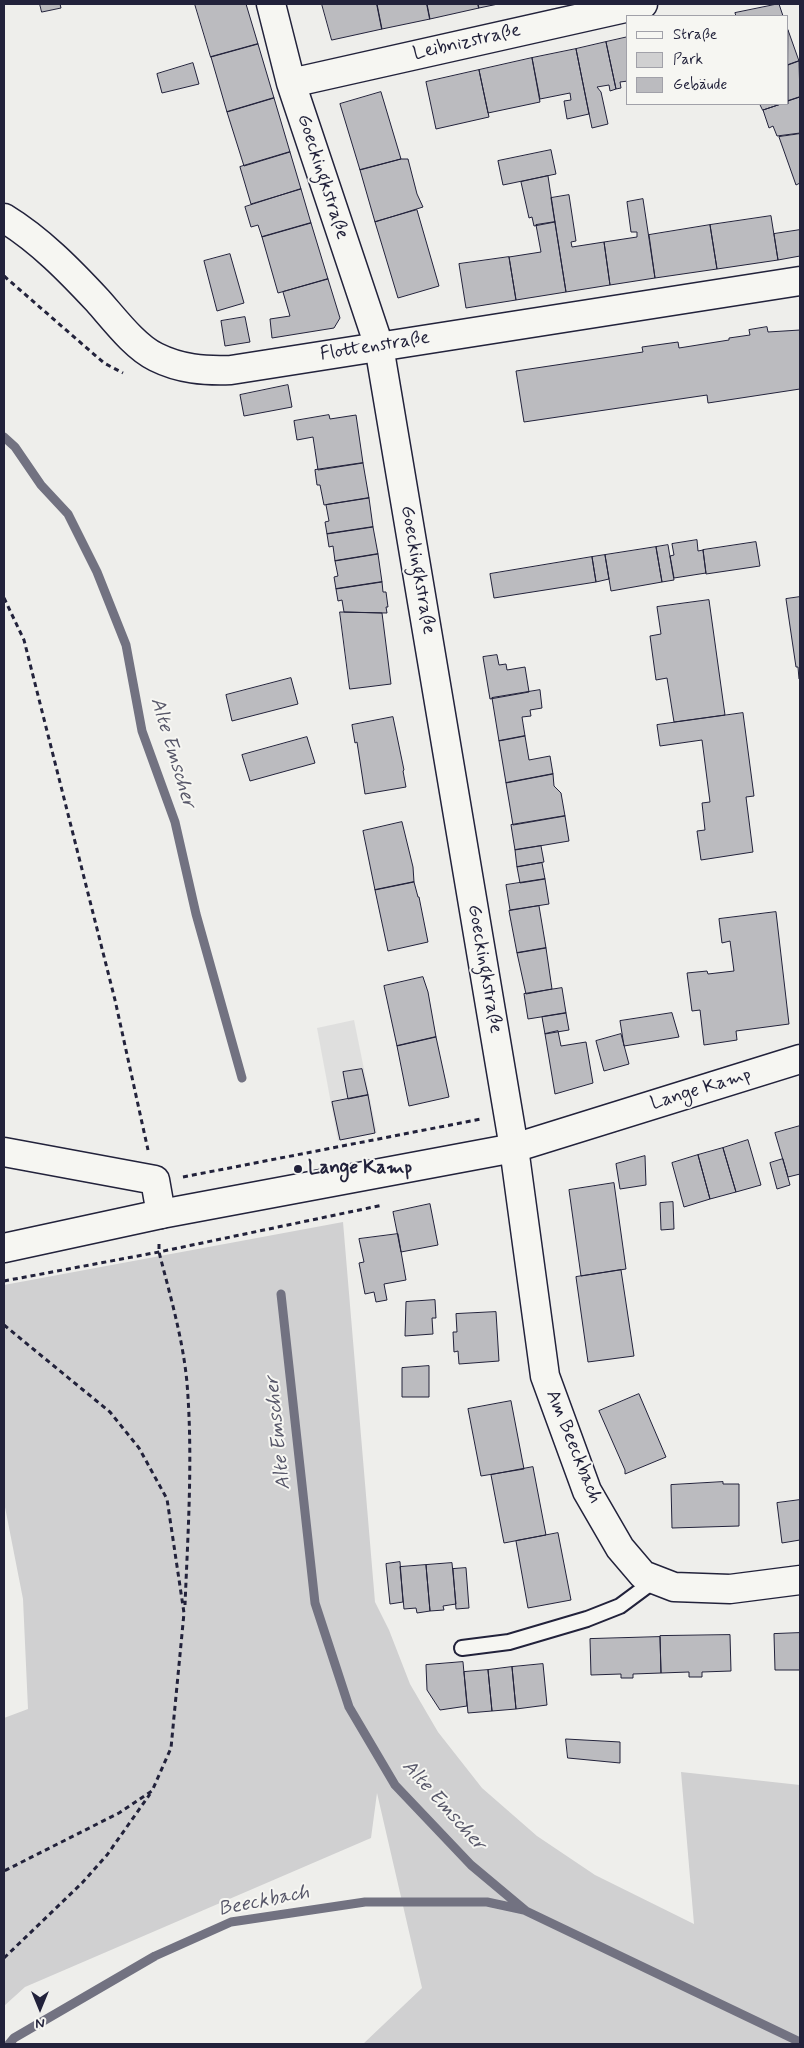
<!DOCTYPE html>
<html>
<head>
<meta charset="utf-8">
<style>
  body { margin:0 }
  #map { position:relative; width:804px; height:2048px; overflow:hidden; background:#eeeeeb; font-family:Mynerve,sans-serif }
  canvas { display:block }
  .frame { position:absolute; inset:0; border:5px solid #22223b; pointer-events:none }
  .legend { position:absolute; left:626px; top:15px; width:162px; height:90px; box-sizing:border-box; background:#f6f6f2; border:1px solid #a1a1a9; margin:0; padding:6px 9px; list-style:none; font-size:15px; color:#22223b }
  .legend li { display:flex; align-items:center; gap:10px; height:25px }
  .legend b { width:25px; border:1px solid #a1a1a9 }
  .north { position:absolute; left:15px; top:1983px; width:50px; height:50px; -webkit-text-stroke:4px #f6f6f2; paint-order:stroke; rotate:180deg; font-size:14px; font-weight:700; line-height:20px; text-align:center; color:#22223b }
  .north::after { content:''; display:block; margin:auto; width:18px; height:22px; background:#22223b; clip-path:polygon(50% 0,100% 100%,50% 72%,0 100%) }
</style>
</head>
<body>
<div id="map">
<canvas width="804" height="2048"></canvas>
<div class="frame"></div>
<ul class="legend">
<li><b style="height:6px;background:#f6f6f2"></b>Straße</li>
<li><b style="height:14px;background:#d0d0d1"></b>Park</li>
<li><b style="height:14px;background:#bbbbbf"></b>Gebäude</li>
</ul>
<div class="north">N</div>
</div>
<script>
const ctx = document.querySelector('canvas').getContext('2d');
ctx.lineJoin = 'round';
function fillPath(path, color) {
  ctx.fillStyle = color;
  ctx.fill(path, 'evenodd');
}
function strokePath(path, color, width, dash) {
  ctx.strokeStyle = color;
  ctx.lineWidth = width;
  ctx.lineCap = dash ? 'butt' : 'round';
  ctx.setLineDash(dash || []);
  ctx.stroke(path);
}
function drawText(font, color, halo, rows, align = 'center') {
  ctx.font = font + ' Mynerve,sans-serif';
  ctx.lineWidth = 4;
  ctx.setLineDash([]);
  ctx.textBaseline = 'middle';
  ctx.strokeStyle = halo;
  ctx.fillStyle = color;
  for (const [text, x, y, turn = 0] of rows) {
    ctx.save();
    ctx.translate(x, y);
    ctx.rotate((+turn || 0) * Math.PI / 180);
    ctx.textAlign = isNaN(turn) ? turn : align;
    if (halo) ctx.strokeText(text, 0, 0);
    ctx.fillText(text, 0, 0);
    ctx.restore();
  }
}
const built = new Path2D(`
  M354 1020 377 1133 338 1141 317 1028Z`);
const green = new Path2D(`
  M343 1222 375 1602 389 1630 410 1684 438 1732 482 1788 537 1836 595 1875 694 1924 681 1772 800 1785V2044H363L422 1988 377 1793 371 1838 25 1987 4 2006V1718L28 1709 23 1599 4 1502V1285Z`);
const stream = new Path2D(`
  M4 437 15 447 41 485 68 514 97 572 126 645 142 731 175 822 196 914 242 1078
  M281 1294 315 1603 349 1707 395 1785 471 1865 526 1911 800 2042
  M9 2044 14 2038 155 1956 231 1922 365 1902H487L524 1910`);
const building = new Path2D(`
  M40 4H60L61 8 42 12Z
  M195 4H246L258 44 211 57Z
  M322 4H377L382 29 332 40Z
  M377 4H427L430 19 382 29Z
  M427 4H478L479 8 430 19Z
  M478 4H498L479 8Z
  M779 4 783 16H736L735 13Z
  M788 30 799 61 788 65Z
  M628 37V81L620 82 621 88 616 89 606 42Z
  M606 42 616 89 610 91 609 85 597 87 601 92 608 124 592 128 576 49Z
  M258 44 274 98 227 112 211 57Z
  M576 49 589 114 567 119 564 101 571 100 570 93 540 99 532 58Z
  M532 58 540 102 488 113 479 70Z
  M799 61 800 97 788 101V65Z
  M193 63 199 84 162 93 157 74Z
  M479 70 489 117 436 129 426 82Z
  M381 92 401 159 360 170 340 104Z
  M800 97V133L777 136 773 126 769 128 763 110 781 104H788V101Z
  M274 98 290 152 244 166 227 112Z
  M760 104H781L763 110Z
  M800 134V183L796 185 779 137Z
  M551 150 556 174 503 185 498 161Z
  M290 152 301 189 251 204 240 167Z
  M401 159H408L417 194 423 207 375 222 360 170Z
  M548 176 555 222 534 226 532 217 529 218 521 182Z
  M301 189 311 223 262 237 258 225 251 227 245 207Z
  M569 195 576 241 571 242 572 247 604 242 610 285 566 292 551 198Z
  M643 199 655 278 610 285 604 242 637 237V232H631L627 202Z
  M417 210 439 286 398 298 375 222Z
  M771 216 778 260 717 269 710 225Z
  M555 222 566 292 516 300 509 257 541 252 536 225Z
  M311 223 328 279 278 293 262 237Z
  M710 225 717 269 655 278 649 235Z
  M800 230V256L778 260 774 234Z
  M230 254 244 303 217 311 204 261Z
  M509 257 516 300 466 308 459 264Z
  M328 279 340 318 334 328 272 338 270 319 290 316 283 292Z
  M245 317 250 342 225 346 221 321Z
  M767 327 768 332 800 330V389L708 403 707 395 524 422 516 371 643 352 642 347 678 342 679 348 729 340V338L750 335 749 330Z
  M288 385 292 407 244 416 240 395Z
  M329 415 330 419 356 415 363 463 318 470 313 437 297 440 294 421Z
  M363 463 369 498 324 505 320 485H317L315 470Z
  M369 498 373 527 327 534 325 522 329 521 326 505Z
  M373 527 378 554 335 561 333 546 329 547 327 534Z
  M697 540 698 551 703 550 706 573 674 578 670 556 674 555 672 544Z
  M756 542 760 566 706 574 703 550Z
  M668 545 674 580 662 582 656 547Z
  M656 547 662 582 611 591 605 555Z
  M378 554 382 582 336 589 334 577 338 576 335 561Z
  M605 555 609 579 596 582 592 557Z
  M592 557 596 582 494 598 490 574Z
  M382 582 383 592H386L388 607H386L387 613 344 612 342 600 338 601 336 589Z
  M800 597V679H799L798 667H796L786 599Z
  M709 600 725 715 674 722 667 678 656 680 650 636 661 634 657 607Z
  M340 612 382 613 391 684 350 689Z
  M497 655 499 665 506 664 507 670 525 667 529 692 490 699 483 657Z
  M291 678 298 704 232 721 226 695Z
  M540 690 542 708 530 710 531 716 522 717 525 736 499 741 492 698Z
  M743 713 754 796 746 797 753 852 701 860 697 831 705 830 702 803 710 802 702 740 660 746 657 725Z
  M393 717 404 770 403 771 406 787 365 794 357 742 355 743 352 725Z
  M525 736 529 760 550 756 553 774 506 783 499 741Z
  M307 737 315 763 250 781 242 755Z
  M553 774 554 786 561 793 565 816 513 825 506 783Z
  M565 816 569 841 515 850 511 825Z
  M402 822 413 867 414 882 375 890 363 831Z
  M541 846 544 862 517 867 515 850Z
  M542 863 545 879 520 883 517 867Z
  M545 879 549 904 510 910 506 885Z
  M414 882 418 897H419L428 942 388 951 375 890Z
  M539 906 546 948 517 953 509 911Z
  M776 912 789 1024 736 1031 737 1040 704 1045 700 1010 692 1011 687 973 707 971 708 974 734 971 730 941 722 943 719 919Z
  M546 948 552 989 526 994 517 953Z
  M423 977 428 992 436 1037 397 1046 384 986Z
  M562 988 566 1013 528 1019 524 994Z
  M566 1013 569 1030 545 1034 542 1017Z
  M672 1013 679 1037 624 1046 620 1021Z
  M558 1031 561 1046 586 1042 593 1083 555 1094 545 1034Z
  M621 1034 629 1064 604 1071 596 1041Z
  M436 1037 449 1097 409 1106 397 1046Z
  M362 1069 368 1095 348 1099 343 1072Z
  M368 1095 375 1133 340 1140 332 1102Z
  M800 1126V1174L788 1177 775 1133Z
  M748 1140 761 1185 736 1192 723 1148Z
  M723 1148 736 1192 710 1199 698 1155Z
  M698 1155 710 1199 684 1207 672 1163Z
  M645 1156 646 1185 620 1189 616 1164Z
  M783 1159 790 1185 777 1189 770 1163Z
  M614 1183 626 1269 581 1276 569 1190Z
  M673 1202 674 1229 661 1230 660 1203Z
  M430 1204 438 1245 401 1252 393 1212Z
  M398 1234 406 1280 384 1284 387 1300 376 1302 374 1292 365 1294 359 1263 364 1262 359 1239Z
  M621 1270 634 1356 588 1362 576 1277Z
  M435 1300 436 1318H432L433 1334 405 1336 406 1302Z
  M496 1312 499 1361 459 1364 458 1351 454 1352 453 1332H457L456 1314Z
  M429 1366V1397H402V1368Z
  M639 1394 666 1457 625 1474V1470L599 1411Z
  M511 1401 524 1469 481 1476 468 1409Z
  M533 1467 546 1535 504 1543 491 1475Z
  M723 1482V1484H739V1526L672 1528 671 1485Z
  M800 1500V1540L782 1543 777 1503Z
  M558 1533 571 1600 528 1608 516 1541Z
  M400 1562 403 1602 390 1604 386 1564Z
  M452 1563 456 1604 443 1606 444 1610 430 1611 426 1565Z
  M426 1565 430 1611 417 1613 416 1608 404 1609 400 1567Z
  M466 1568 469 1608 456 1609 453 1569Z
  M800 1633V1670H775L774 1634Z
  M730 1635 731 1671 702 1672V1677H689V1672L661 1673 660 1636Z
  M660 1637 661 1673 633 1674V1678H621V1674L591 1675 590 1639Z
  M463 1662 467 1706 440 1710 427 1690 426 1665Z
  M543 1664 547 1705 516 1709 512 1667Z
  M512 1667 516 1709 492 1711 488 1670Z
  M488 1670 492 1711 468 1713 464 1672Z
  M566 1739 620 1742V1763L568 1758Z`);
const path = new Path2D(`
  M4 276 104 363 123 373
  M4 598 24 640 115 1000 148 1150
  M183 1177 481 1119
  M159 1244V1252C170 1295 183 1339 187 1383 193 1457 188 1531 185 1605
  M4 1281 159 1252 383 1205
  M4 1325 110 1412 139 1448 167 1499 184 1613 171 1748 152 1791 119 1813 4 1871
  M4 1958 82 1883 107 1855 150 1794`);
const lane = new Path2D(`
  M462 1648 509 1642 587 1619 620 1606 655 1580`);
const street = new Path2D(`
  M271 4 291 83 379 346 514 1148 545 1376 587 1491 620 1548 643 1575 674 1587 730 1589 800 1580
  M291 83 643 4
  M4 218C40 240 70 271 98 301 114 319 135 347 156 357 180 369 204 371 231 370L800 281
  M4 1152 155 1180 161 1214`);
const secondary = new Path2D(`
  M4 1248 161 1214 514 1148 800 1059`);
const markers = [
  [298,1169,5,"#22223b"]
];
const streetNames = [
  ["Leibnizstraße",467,43,-13],
  ["Goeckingkstraße",322,177,72],
  ["Flottenstraße",375,347,-9],
  ["Goeckingkstraße",417,570,80],
  ["Goeckingkstraße",484,969,80],
  ["Lange Kamp",701,1090,-17],
  ["Am Beeckbach",573,1447,68]
];
const poiNames = [
  ["Lange Kamp",308,1169]
];
const waterNames = [
  ["Alte Emscher",172,753,73],
  ["Alte Emscher",279,1433,-96],
  ["Alte Emscher",443,1806,48],
  ["Beeckbach",264,1902,-11]
];
fillPath(built, '#dfdfde');
fillPath(green, '#d0d0d1');
strokePath(stream, '#727281', 9);
fillPath(building, '#bbbbbf');
strokePath(building, '#22223b', 1);
strokePath(lane, '#22223b', 18);
strokePath(street, '#22223b', 31);
strokePath(secondary, '#22223b', 31);
strokePath(path, '#22223b', 3, [5, 4]);
strokePath(lane, '#f6f6f2', 14);
strokePath(street, '#f6f6f2', 28);
strokePath(secondary, '#f6f6f2', 28);
for (const [x, y, r, color] of markers) {
  const dot = new Path2D();
  dot.arc(x, y, r, 0, 2 * Math.PI);
  ctx.fillStyle = color;
  ctx.fill(dot);
  strokePath(dot, '#f6f6f2', 2);
}
drawText('19px', '#22223b', '#f6f6f2', streetNames);
drawText('bold 19px', '#22223b', '#f6f6f2', poiNames, 'left');
drawText('italic 20px', '#575769', '#f6f6f2', waterNames);
</script>
</body>
</html>
